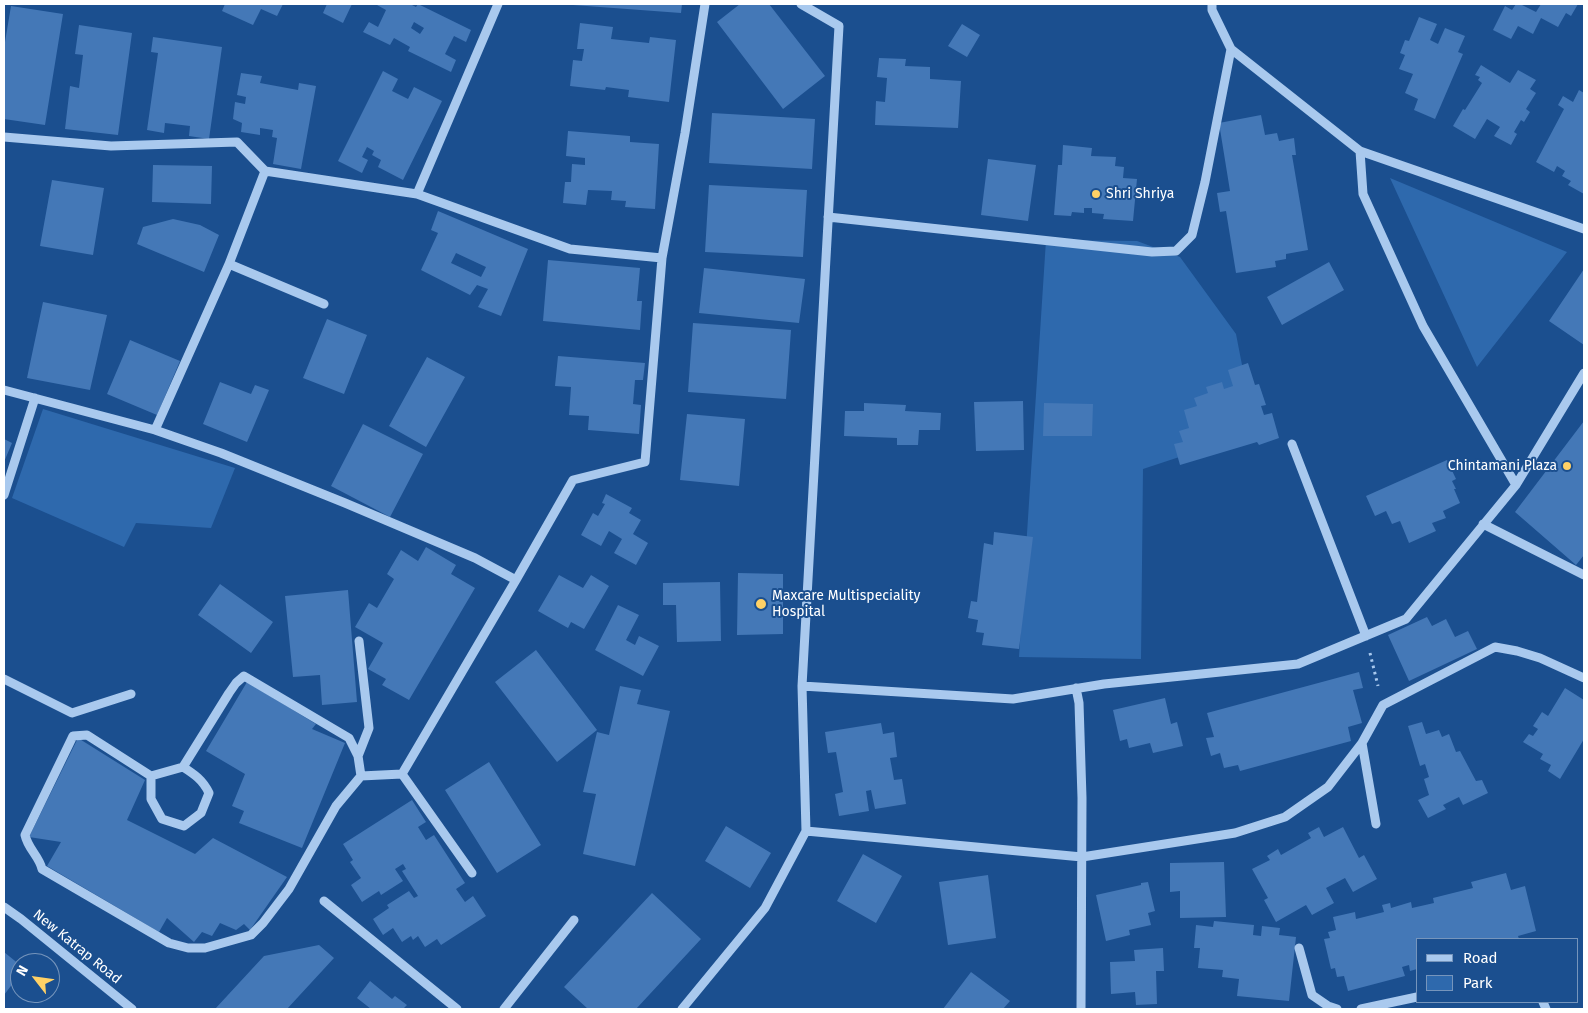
<!DOCTYPE html>
<html>
<head>
<meta charset="utf-8">
<style>
  body { margin:0 }
  #map { position:relative; width:1588px; height:1013px; overflow:hidden; background:#1b4f8f; font-family:"Fira Sans",sans-serif }
  canvas { display:block }
  .frame { position:absolute; inset:0; border:5px solid #fff; pointer-events:none }
  .legend { position:absolute; left:1416px; top:938px; width:162px; height:65px; box-sizing:border-box; background:#1b4f8f; border:1px solid #7695bc; margin:0; padding:6px 9px; list-style:none; font-size:15px; color:#fff }
  .legend li { display:flex; align-items:center; gap:10px; height:25px }
  .legend b { width:25px; border:1px solid #7695bc }
  .north { position:absolute; left:10px; top:953px; width:50px; height:50px; box-sizing:border-box; background:#1b4f8f; border:1px solid #7695bc; border-radius:50%; rotate:300deg; font-size:14px; font-weight:700; line-height:20px; text-align:center; color:#fff }
  .north::after { content:''; display:block; margin:auto; width:18px; height:22px; background:#ffd166; clip-path:polygon(50% 0,100% 100%,50% 72%,0 100%) }
</style>
</head>
<body>
<div id="map">
<canvas width="1588" height="1013"></canvas>
<div class="frame"></div>
<ul class="legend">
<li><b style="height:6px;background:#a9c9ee"></b>Road</li>
<li><b style="height:14px;background:#2e69ad"></b>Park</li>
</ul>
<div class="north">N</div>
</div>
<script>
const ctx = document.querySelector('canvas').getContext('2d');
ctx.lineJoin = 'round';
function fillPath(path, color) {
  ctx.fillStyle = color;
  ctx.fill(path, 'evenodd');
}
function strokePath(path, color, width, dash) {
  ctx.strokeStyle = color;
  ctx.lineWidth = width;
  ctx.lineCap = dash ? 'butt' : 'round';
  ctx.setLineDash(dash || []);
  ctx.stroke(path);
}
function drawText(font, color, halo, rows, align = 'center') {
  ctx.font = font + ' "Fira Sans",sans-serif';
  ctx.lineWidth = 4;
  ctx.setLineDash([]);
  ctx.textBaseline = 'middle';
  ctx.strokeStyle = halo;
  ctx.fillStyle = color;
  for (const [text, x, y, turn = 0] of rows) {
    ctx.save();
    ctx.translate(x, y);
    ctx.rotate((+turn || 0) * Math.PI / 180);
    ctx.textAlign = isNaN(turn) ? turn : align;
    if (halo) ctx.strokeText(text, 0, 0);
    ctx.fillText(text, 0, 0);
    ctx.restore();
  }
}
const green = new Path2D(`
  M1390 178 1567 252 1477 367Z
  M1046 240 1137 241 1180 257 1236 334 1255 432 1143 469 1141 659 1019 657Z
  M43 409 235 468 211 528 136 523 124 547 12 498Z`);
const building = new Path2D(`
  M225 4H283L277 16 261 9 253 25 222 11Z
  M327 4H352L343 23 323 13Z
  M378 4H410L416 7 418 4 471 30 466 42 454 36 445 54 456 60 451 72 408 51 410 47 394 38 390 45 363 32 369 22 378 27 386 10 377 5ZM414 22 424 28 420 34 411 28Z
  M573 4H682L681 13 573 5Z
  M740 4H769L825 76 783 109 717 22Z
  M1516 4H1520L1536 12 1541 4H1578L1571 16 1566 13 1558 27 1541 18 1533 34 1518 26 1511 39 1493 30 1505 6 1512 10Z
  M11 6 63 14 45 125 4 119V48Z
  M1419 17 1437 24 1430 40 1438 44 1445 28 1465 36 1458 52 1463 54 1435 119 1414 110 1418 99 1405 93 1413 74 1399 69 1405 55 1400 53 1405 40 1409 41Z
  M580 23 613 27 611 39 649 43 650 37 676 40 669 102 628 97 629 90 606 87 605 90 570 86 573 60 582 61 584 49H577Z
  M962 24 980 35 967 57 948 46Z
  M79 25 132 33 118 135 65 129 70 86 79 88 83 55 75 54Z
  M153 37 222 47 209 139 189 136 190 126 165 123 164 133 147 130 158 53 151 52Z
  M879 58 906 59 905 66 930 67V79L961 81 958 128 875 125 876 101 885 102 887 78 877 77Z
  M1481 65 1510 83 1518 70 1536 80 1530 89 1536 93 1526 109 1530 112 1524 122 1521 120 1514 132 1517 134 1511 145 1494 136 1500 127 1487 119 1475 139 1453 126 1463 109 1465 110 1482 83 1478 80 1480 77 1475 75Z
  M383 71 398 79 392 91 408 99 414 87 442 101 403 180 378 167 381 160 372 155 374 151 367 147 362 157 368 160 362 173 338 161Z
  M241 73 262 76 260 83 298 90 299 83 316 86 301 169 273 164 277 138 272 137 273 130 260 128V135L241 132 242 123 233 119 235 102 245 104 246 97 237 95Z
  M1579 90 1584 93V194L1568 185 1571 181 1562 176 1565 171 1557 166 1554 172 1536 162 1564 109 1558 105 1563 96 1573 102Z
  M712 113 815 119 812 169 709 163Z
  M1261 115 1265 135 1277 133 1279 141 1294 138 1296 155H1292L1308 250 1286 254V259L1275 261 1276 267 1236 273 1226 211 1220 212 1217 193 1230 191 1219 123Z
  M568 131 630 136V142L659 144 655 209 625 207 626 201 611 200 612 191 588 190 586 205 563 203 565 182H571L572 164 585 165V158L566 156Z
  M1063 145 1092 148 1091 156 1116 157 1115 166 1124 167 1123 178 1137 179 1133 221 1103 219 1104 214 1092 213V208H1084V213L1072 212 1071 216 1054 215 1058 165H1062Z
  M988 159 1036 165 1028 221 981 215Z
  M153 165 212 166 211 204 152 202Z
  M52 180 104 188 93 255 40 246Z
  M709 185 807 190 803 257 705 252Z
  M438 211 528 249 501 316 478 307 488 289 477 285 470 295 421 270 438 233 431 230ZM456 253 486 267 481 277 451 263Z
  M173 219 200 225 219 235 204 272 137 244 143 227Z
  M548 260 640 268 637 301H642L640 330 543 321Z
  M1329 262 1344 290 1282 325 1267 297Z
  M704 268 805 279 799 323 699 313Z
  M1584 269V345L1549 321Z
  M43 302 107 315 90 390 27 378Z
  M327 319 367 335 344 394 303 378Z
  M693 323 791 330 786 399 688 392Z
  M130 340 180 361 157 415 107 394Z
  M558 356 645 363 643 380H635L633 404 641 405 639 434 588 430 589 416 569 415 571 387 555 386Z
  M427 357 465 377 426 447 389 426Z
  M1248 363 1255 385 1259 384 1266 405 1261 406 1264 415 1272 413 1279 438 1259 445 1257 442 1180 465 1174 444 1183 442 1179 431 1189 428 1184 410 1197 406 1194 398 1208 393 1206 387 1222 382 1224 389 1233 386 1228 370Z
  M220 382 251 394 255 385 269 390 247 442 203 424Z
  M1023 401 1024 450 976 451 974 402Z
  M864 403 906 405 905 411 941 413 940 430H919L918 445H897V438L844 436 845 411H864Z
  M1044 403 1093 404 1092 436H1043Z
  M687 414 745 419 739 486 680 480Z
  M1584 421V555L1576 565 1515 512Z
  M363 424 423 454 390 517 331 486Z
  M4 439 12 443 4 462Z
  M1447 460 1456 479 1452 481 1456 489H1454L1460 503 1443 511 1446 518 1432 523 1436 531 1409 543 1400 521 1392 524 1386 511 1375 516 1366 496Z
  M606 494 632 508 629 513 641 520 633 534 648 543 636 565 614 553 622 539 609 531 601 546 581 535 593 513 598 516 605 504 602 503Z
  M994 532 1033 537 1019 649 982 645 984 633 976 632 978 620 968 618 971 601 977 602 984 543 993 545Z
  M426 547 456 565 451 574 475 588 409 700 382 685 386 679 368 669 383 643 355 627 369 603 377 608 394 579 387 574 401 550 418 561Z
  M738 573 783 574V634L737 635Z
  M559 575 583 588 591 575 609 586 584 629 571 622 568 628 538 611Z
  M720 582 721 641 677 642 676 605H663V583Z
  M220 584 273 622 251 653 198 615Z
  M348 590 357 702 322 705 320 675 293 677 285 596Z
  M618 605 639 615 626 640 635 645 639 636 659 646 643 676 595 650Z
  M1427 617 1432 626 1446 619 1455 637 1468 631 1477 649 1409 681 1388 635Z
  M536 650 597 730 557 762 495 682Z
  M1359 672 1363 688 1353 690 1362 723 1348 727 1351 741 1240 771 1238 765 1224 768 1220 753 1211 756 1206 738 1214 737 1207 713Z
  M247 682 316 724 312 729 345 743 302 848 239 823 244 811 232 806 245 774 206 751Z
  M620 686 641 690 637 704 670 711 635 866 583 854 596 794 583 792 597 732 609 735Z
  M1565 688 1584 700V739L1560 779 1548 771 1551 765 1540 759 1543 754 1523 742 1529 734 1533 736 1538 729 1533 726 1542 712 1548 716Z
  M1165 698 1171 724 1177 722 1183 746 1153 753 1150 743 1129 748 1127 739 1120 741 1113 710Z
  M1422 722 1426 734 1439 730 1442 737 1449 734 1456 752 1460 751 1476 781 1482 780 1488 793 1463 805 1459 797 1443 805 1446 809 1428 818 1418 800 1429 795 1424 779 1429 777 1425 764 1420 766 1408 726Z
  M881 723 883 734 894 732 897 757 890 758 894 780 902 779 906 804 875 809 871 790 866 791 869 811 839 816 835 794 843 792 836 752 828 753 825 732Z
  M78 738 145 780 127 820 195 854 213 838 287 877 250 930 244 924 236 930 220 923 212 936 202 932 194 942 167 918 159 932 47 866 61 842 29 837Z
  M489 762 541 845 497 873 445 790Z
  M412 800 426 822 418 827 426 840 434 835 465 883 456 889 465 902 473 896 486 916 441 945 437 939 425 947 418 936 413 940 411 936 402 942 393 928 383 935 373 919 389 908 387 905 409 891 414 898 418 896 402 871 406 869 403 864 395 869 403 881 381 895 379 891 362 902 351 885 361 878 350 862 353 860 343 844Z
  M726 826 771 853 750 888 705 861Z
  M1319 827 1324 837 1343 827 1359 858 1364 855 1377 879 1353 892 1345 878 1326 888 1334 903 1312 915 1306 905 1276 922 1264 900 1268 898 1252 869 1270 860 1267 856 1278 849 1281 855 1311 838 1308 833Z
  M863 854 902 876 876 923 837 901Z
  M1224 862 1226 917 1180 918V891L1170 892V863Z
  M1506 873 1511 890 1525 886 1536 931 1518 936 1519 939H1417V969L1410 971 1409 965 1402 967 1405 976 1348 991 1344 976 1337 977 1335 968 1331 969 1324 939 1330 938 1328 932 1336 930 1333 917 1355 912 1356 919 1384 912 1382 905 1390 903 1391 908 1411 902 1412 908 1434 903 1433 898 1473 888 1471 882Z
  M988 875 996 938 948 945 939 882Z
  M1148 882 1155 911 1148 913 1151 925 1129 930 1130 935 1106 941 1096 895 1141 885V883Z
  M652 893 701 939 636 1009H588L564 987Z
  M1214 921 1254 925 1253 935 1261 936 1262 926 1280 928 1279 935 1296 937 1289 1001 1237 996 1239 979 1222 977 1223 970 1198 968 1200 948H1194L1196 925 1213 927Z
  M319 945 334 958 287 1009H215L264 956Z
  M1163 948 1164 971H1156L1157 1004 1136 1005 1135 992 1111 994 1110 962 1135 961 1134 950Z
  M4 952 20 965V974L4 995Z
  M971 972 1010 1001 1003 1009H943Z
  M370 981 392 999 395 996 407 1005 403 1009H371L357 998Z`);
const path = new Path2D(`
  M1370 653 1378 686`);
const minor = new Path2D(`
  M498 4 417 194 570 249 662 258
  M1212 4V10L1231 49 1360 151 1363 194 1423 326 1516 485
  M4 137 111 146 237 142 265 171 417 194
  M1360 151 1584 229
  M828 217 1152 252 1176 251 1192 235 1205 182 1231 49
  M229 264 324 304
  M4 390 155 430 221 453 345 503 475 558 516 580 573 480 645 462 662 258 685 133 705 4
  M155 430 229 264 265 171
  M1292 444 1366 636
  M4 495 35 398
  M1483 524 1584 575
  M4 679 72 713 131 694
  M802 686 1013 699 1104 684 1298 664 1406 619 1516 485 1584 373
  M1076 688 1079 703 1082 798 1081 1009
  M1362 743 1376 824
  M358 756 369 728 359 641
  M183 767 229 693 236 683 244 676 349 738 358 756 361 776
  M402 774 516 580
  M402 774 472 873
  M151 776 183 767C194 774 203 780 209 793L201 813 184 826 162 819 151 799V776L87 735 73 736 25 835C28 849 39 856 42 869L169 943 188 948H205L251 935 263 923 289 889 336 806 361 776 402 774
  M806 831 1082 857 1235 833 1285 817 1328 787 1362 743 1383 705 1495 647 1517 651 1540 658 1584 678
  M324 901 457 1009
  M4 907 21 919 132 1009
  M1299 948 1312 995 1328 1006 1337 1009
  M1543 1002 1546 1009
  M504 1009 574 920
  M682 1009 765 908 806 831 802 686 839 26 801 4
  M1361 1009 1417 997`);
const markers = [
  [1096,194,5,"#ffd166"],
  [1567,466,5,"#ffd166"],
  [761,604,6,"#ffd166"]
];
const poiNames = [
  ["Shri Shriya",1106,194],
  ["Chintamani Plaza",1557,466,"right"],
  ["Maxcare Multispeciality",772,596],
  ["Hospital",772,612]
];
const streetNames = [
  ["New Katrap Road",77,947,39]
];
fillPath(green, '#2e69ad');
fillPath(building, '#4478b7');
strokePath(path, '#a9c9ee', 3, [2.5, 4]);
strokePath(minor, '#a9c9ee', 9);
for (const [x, y, r, color] of markers) {
  const dot = new Path2D();
  dot.arc(x, y, r, 0, 2 * Math.PI);
  ctx.fillStyle = color;
  ctx.fill(dot);
  strokePath(dot, '#1b4f8f', 2);
}
drawText('14px', '#fff', '#1b4f8f', poiNames, 'left');
drawText('14px', '#fff', '#1b4f8f', streetNames);
</script>
</body>
</html>
